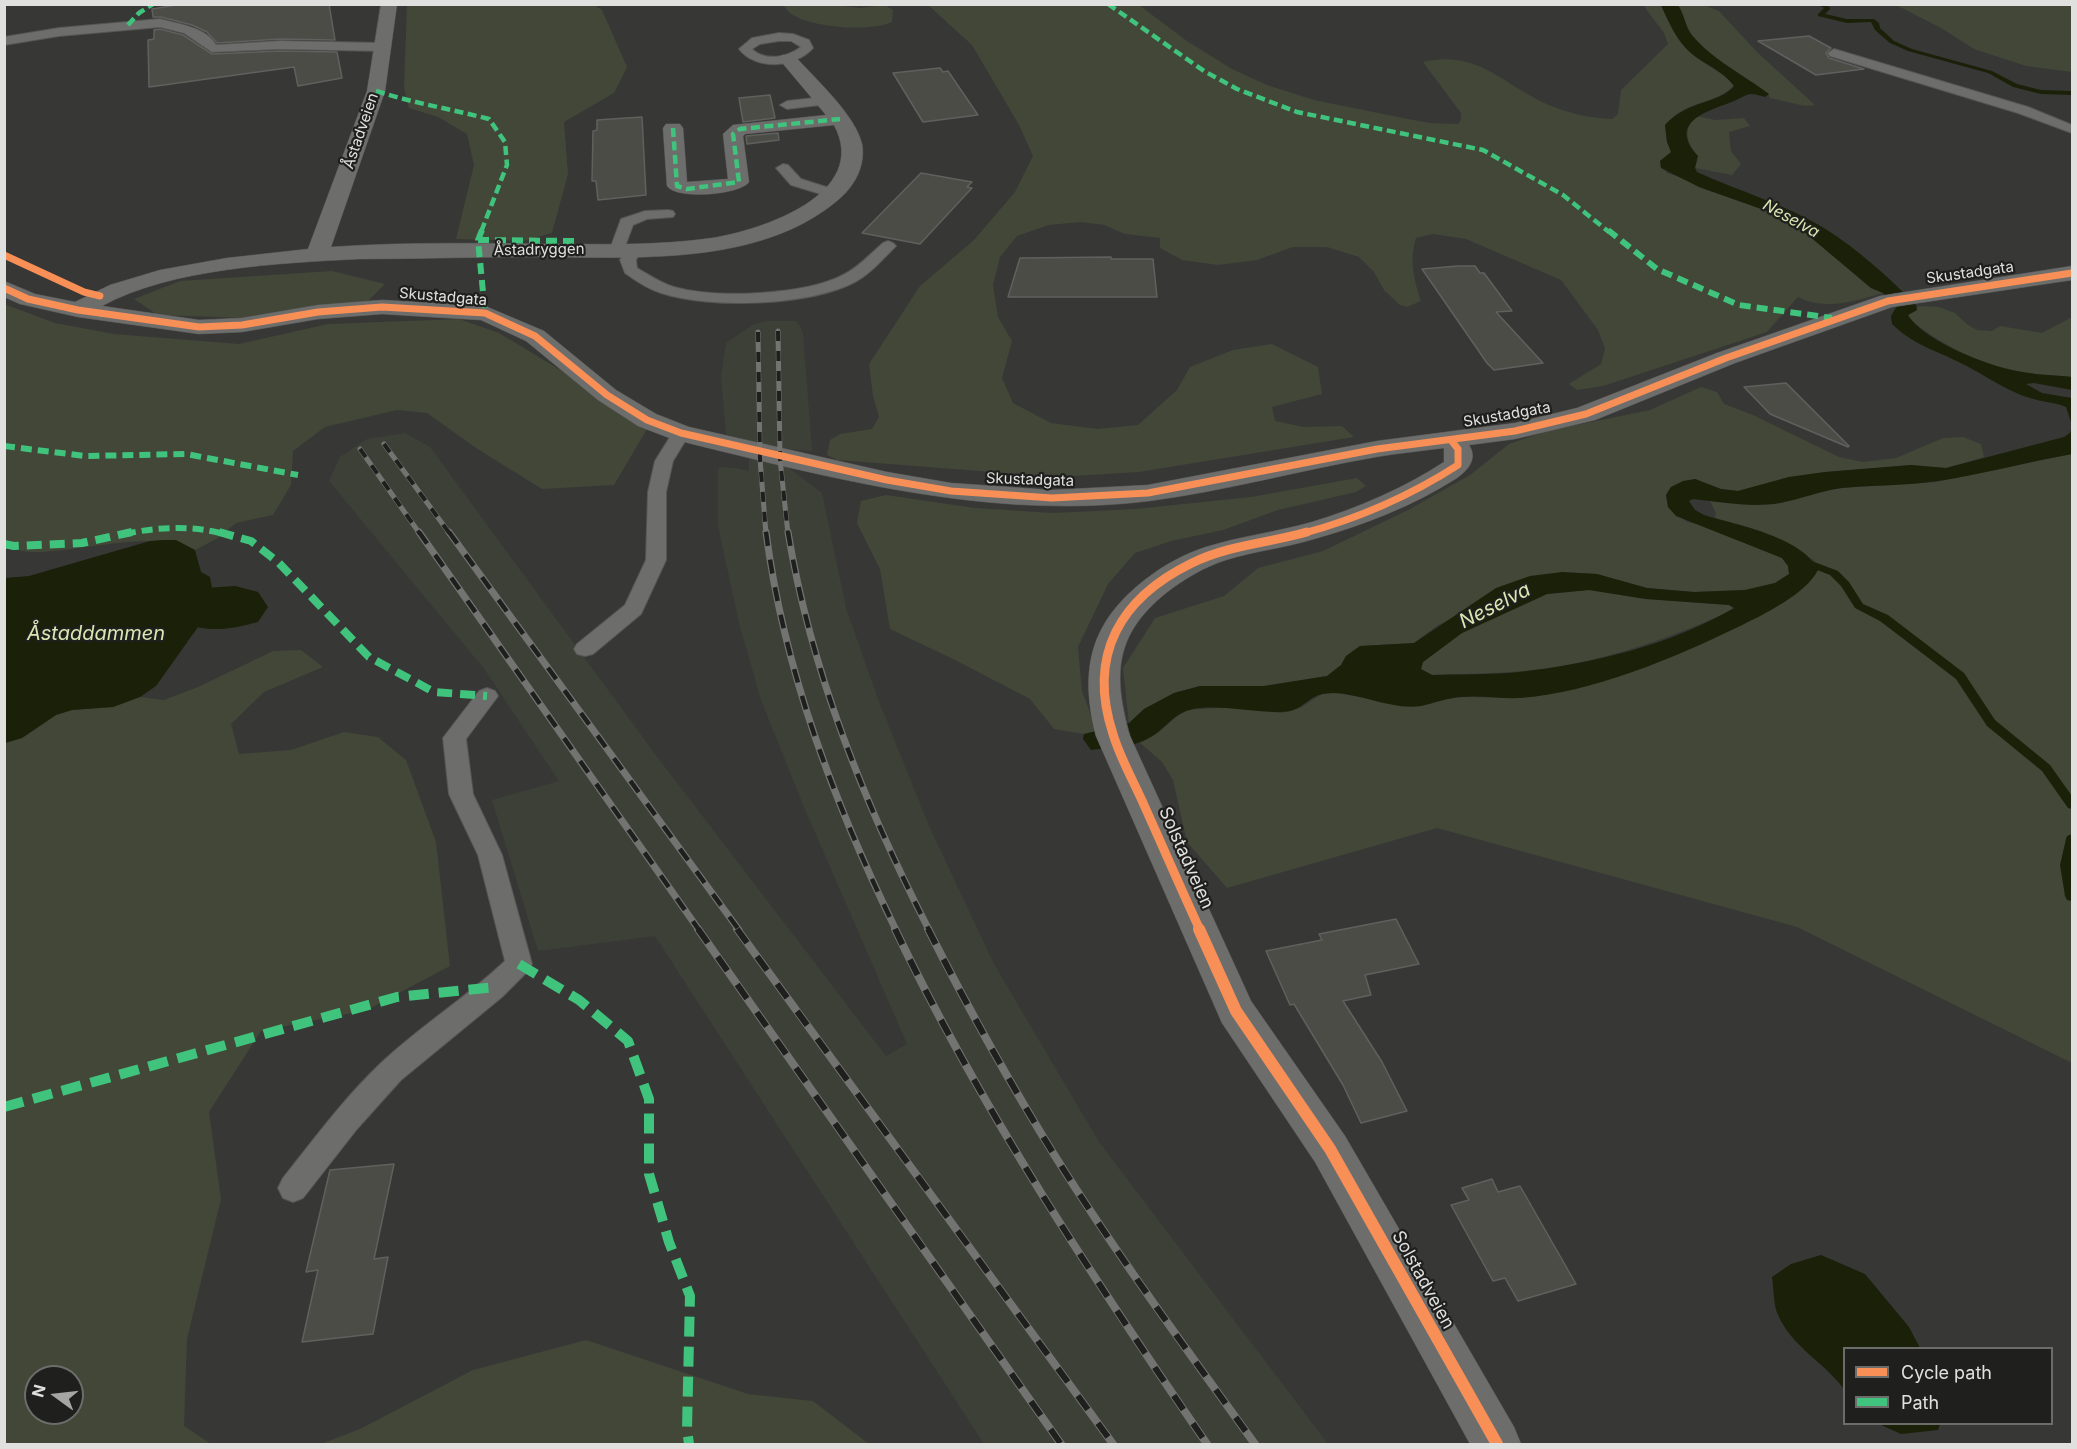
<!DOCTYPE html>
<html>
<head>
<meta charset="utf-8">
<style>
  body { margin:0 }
  #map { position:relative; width:2077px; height:1449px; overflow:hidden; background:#373736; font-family:Inter,sans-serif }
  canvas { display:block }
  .frame { position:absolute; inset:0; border:6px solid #e0e1de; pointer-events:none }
  .legend { position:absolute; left:1843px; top:1347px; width:210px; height:78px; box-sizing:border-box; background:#1f1f1e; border:2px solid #6c6d6b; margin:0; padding:8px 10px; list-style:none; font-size:18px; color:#e0e1de }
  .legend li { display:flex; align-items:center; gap:12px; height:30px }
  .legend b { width:30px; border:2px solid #6c6d6b }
  .north { position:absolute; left:24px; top:1365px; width:60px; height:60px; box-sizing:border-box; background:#1f1f1e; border:2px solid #6c6d6b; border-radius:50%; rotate:285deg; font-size:16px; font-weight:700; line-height:24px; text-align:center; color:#e0e1de }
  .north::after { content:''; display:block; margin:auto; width:21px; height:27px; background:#a5a6a3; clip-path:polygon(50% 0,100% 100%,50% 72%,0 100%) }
</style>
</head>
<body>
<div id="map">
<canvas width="2077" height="1449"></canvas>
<div class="frame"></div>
<ul class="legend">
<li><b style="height:8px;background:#f78f57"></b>Cycle path</li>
<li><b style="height:8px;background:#40c37c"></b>Path</li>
</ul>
<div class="north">N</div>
</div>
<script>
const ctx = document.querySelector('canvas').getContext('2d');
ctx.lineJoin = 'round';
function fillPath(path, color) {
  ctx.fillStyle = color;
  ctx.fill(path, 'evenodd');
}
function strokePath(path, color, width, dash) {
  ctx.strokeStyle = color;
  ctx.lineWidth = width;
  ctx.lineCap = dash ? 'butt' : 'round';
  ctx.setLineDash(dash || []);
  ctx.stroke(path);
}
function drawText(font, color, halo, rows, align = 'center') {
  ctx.font = font + ' Inter,sans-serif';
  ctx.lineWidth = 4.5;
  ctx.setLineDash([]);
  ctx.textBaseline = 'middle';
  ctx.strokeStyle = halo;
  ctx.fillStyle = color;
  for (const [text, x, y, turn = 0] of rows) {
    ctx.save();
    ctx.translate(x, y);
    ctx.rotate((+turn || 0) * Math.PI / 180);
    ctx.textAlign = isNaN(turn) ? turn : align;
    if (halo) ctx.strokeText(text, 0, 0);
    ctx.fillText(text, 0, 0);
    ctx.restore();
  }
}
const built = new Path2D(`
  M768 321H795L800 326 803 334 812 451 790 449V469L822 493 846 608 878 699 929 826 994 964 1099 1142 1328 1444H984L655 936 538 951 492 800 559 781 485 670 329 481 340 457 367 439 405 433 430 447 655 754 886 1056 907 1044 804 807 761 700 739 623 718 526V469L721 467 735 468 749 471V441L726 434 721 377 726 343 754 324Z`);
const green = new Path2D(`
  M407 5 592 4 602 10 627 67 614 93 564 122 568 174 552 233 524 241 456 239 474 165 467 134 438 117 409 108 404 88Z
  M836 5 860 8 885 5 893 10 892 22C871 32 814 28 793 15 789 13 786 8 783 5Z
  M928 5H1139L1187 41 1232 69 1267 85 1314 100 1408 119 1430 123 1458 124 1461 120V113L1423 62C1474 50 1499 80 1540 101 1563 112 1586 118 1612 119L1618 114 1621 90 1668 44 1664 33 1643 5H1661C1668 21 1678 41 1692 54 1706 66 1722 71 1734 85 1719 104 1687 99 1665 125L1667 142 1672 152 1660 161 1667 173 1689 180 1699 187 1767 211 1802 230 1871 288 1883 293C1855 301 1826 311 1798 297L1767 332 1603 386 1577 390 1569 384 1601 364 1605 349 1598 330 1561 280 1466 239 1433 234 1416 238C1409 261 1414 279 1421 301L1407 307 1400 305 1384 290 1374 272 1359 257 1327 247H1293L1257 260 1218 265 1182 260 1160 248V238L1125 234 1104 225 1081 222 1049 225 1017 236 1000 257 993 285 998 317 1012 341 1002 378 1013 403 1051 423 1098 429 1138 425 1177 390 1190 367 1233 350 1272 344 1318 367 1322 394 1272 407 1275 421 1304 427 1342 426 1354 437 1139 472 1056 477 838 460 827 455 830 440 840 434 872 429 879 417 873 396 869 364 920 286 974 240 1015 192 1033 156 1019 125 972 45Z
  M1678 5H1704L1719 11 1757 52 1815 105 1805 106 1770 98 1768 94C1744 75 1711 59 1691 34 1685 25 1684 14 1678 5Z
  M1896 5H2072V72L2026 66 1974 49 1941 28Z
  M1697 116 1715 120 1744 118 1750 126 1729 132 1731 151 1741 164 1732 175 1695 168 1698 156C1687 144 1682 128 1697 116Z
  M332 271 385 284 368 301 246 318 158 315 134 299 180 281Z
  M4 304 55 323 114 334 239 344 328 324 459 319 499 333 650 424 614 485 542 489 476 448 427 413 397 410 325 427 293 451 291 485 273 515 236 523 218 538 195 550C161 528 75 553 31 552 23 552 13 548 5 546Z
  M1923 306 1939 307 1955 313 1968 325 1977 330 1992 331 2000 326 2042 333 2072 317V377C2054 375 2035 375 2017 371 1979 364 1939 344 1910 319L1908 315 1917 310V307Z
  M1701 387 1717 392 1724 404 1753 415 1839 457 1863 462 1896 458 1943 438 1963 437 1981 444 1984 457 1946 468 1911 465 1825 472 1789 477 1738 491 1721 489 1695 479 1671 487 1666 495 1668 507 1687 522 1701 525 1782 558 1788 566 1789 574 1775 583 1745 590 1694 592 1647 588 1597 574 1562 572 1438 625 1414 643 1360 646 1346 656 1341 665 1327 676 1264 686H1200L1174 693 1144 709 1129 723 1123 668 1155 618 1224 596 1258 568 1323 551 1408 510 1470 475 1509 444 1547 431 1650 410Z
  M2072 454V1063L1797 927 1437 828 1227 888 1187 842 1173 780 1162 762 1140 743 1159 732 1184 710 1234 707 1281 713 1300 708 1322 694 1336 693 1420 706 1443 699 1463 697 1520 698 1571 689 1818 570 1814 560 1747 528 1715 518 1716 513 1710 501 1763 504 1781 503 1809 494 1841 488 1936 482Z
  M1357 478 1366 486 1356 492 1278 510 1223 530 1171 541 1135 553 1108 584 1078 647 1082 691 1097 731 1084 734 1054 729 1030 699 955 660 890 629 880 569 857 523 861 501 886 495 975 508 1053 513 1135 509 1251 497Z
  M1589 590 1646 599 1729 605 1735 609C1675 636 1620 656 1556 667 1515 674 1473 673 1432 675L1421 669 1423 662 1462 633 1547 594Z
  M301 650 323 667 264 692 231 724 239 754 291 750 344 732 378 737 406 760 436 842 450 966 367 1010 261 1031 209 1112 221 1199 187 1339 184 1426 211 1444H5V743L22 738 56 715 72 710 113 707 140 697 164 700 198 687 273 651ZM36 1377H72V1413H36Z
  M586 1340 748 1394 813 1401 869 1444H321L360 1429 473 1370Z`);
const water = new Path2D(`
  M1661 5H1678C1684 14 1685 25 1691 34 1711 59 1744 75 1769 94L1765 97C1761 96 1756 94 1751 94 1744 95 1736 101 1729 103 1702 113 1669 124 1698 156L1695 168 1697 172C1739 191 1784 204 1824 228 1858 249 1888 277 1916 305L1917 310 1908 315C1924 341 1988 366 2017 371 2035 375 2054 375 2072 377V390L2034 383 2026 384 2042 393 2072 398V425L2066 407C2054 402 2042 402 2030 398 2009 392 1991 379 1972 369 1945 353 1915 347 1892 324L1891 316 1897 306 1883 293 1871 288 1802 230 1767 211 1699 187 1661 168 1660 161 1671 152 1667 142 1665 125C1687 100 1719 104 1734 86 1723 71 1706 65 1692 54 1677 42 1668 21 1661 5Z
  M2072 426V454C2027 462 1983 474 1938 481 1906 486 1874 485 1842 488 1820 491 1801 499 1780 503 1751 508 1721 502 1693 499L1689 501 1695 510 1704 515C1737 525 1803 537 1818 570 1806 594 1763 615 1738 627 1674 658 1591 693 1520 698 1500 699 1480 695 1461 697 1447 698 1435 703 1421 706 1390 711 1349 688 1323 694 1306 697 1303 713 1278 712 1252 712 1228 706 1201 708 1170 710 1167 733 1140 742 1126 748 1107 748 1091 750L1083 739 1084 734 1129 723 1144 709 1174 693 1200 686H1264L1327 676 1341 665 1346 656 1360 646 1414 643 1496 588 1530 576 1562 572 1597 574 1647 588 1694 592 1745 590 1775 583 1789 574 1788 566 1782 558 1676 516 1668 507 1666 495 1671 487 1683 481 1695 479 1721 489 1738 491 1789 477 1825 472 1911 465 1946 468 2064 437 2070 433ZM1589 590 1646 599 1729 605 1734 608C1670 645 1592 664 1519 672 1490 675 1461 674 1432 675L1421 669 1423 662 1462 633 1547 594Z
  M163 540H176L195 550 201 572 210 577 212 588 209 600 198 627 156 686 140 697 113 707 72 710 56 715 22 738 5 743V578L29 576 150 541Z
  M1821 1255 1865 1274 1909 1327 1920 1348H1844V1389C1824 1362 1792 1347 1778 1315 1773 1304 1774 1289 1772 1277L1791 1264Z
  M1879 1424H1940L1938 1430 1901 1434Z`);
const stream = new Path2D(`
  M1817 4 1830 7V9L1825 14 1847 19H1874L1879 23 1880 28 1894 41 1912 49 1992 71 2017 84 2041 90 2072 91V95L2041 94 2013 87 1988 73 1908 51 1890 43 1875 30 1871 22 1847 23 1818 16V14L1824 8Z
  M1801 557 1838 571 1849 582 1863 604 1888 615 1964 673 1995 720 2050 765 2072 796V809L2068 808 2042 771 1987 726 1956 679 1880 621 1855 608 1841 586 1830 575 1797 562 1796 560Z
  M2072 834V901L2067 900 2065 896 2060 865 2066 839 2067 836Z`);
const river = new Path2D(`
  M235 586 258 592 268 607 258 622C228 630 213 632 183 624L173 609 183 594 206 588Z`);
const building = new Path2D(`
  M183 4H329L335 40 280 39 217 43 207 32 192 25 161 17H153L152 9Z
  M160 29 183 35 212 54 280 51 337 52 342 78 298 86 294 67 149 87 148 40 154 39V30Z
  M1809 36 1831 48 1826 53 1829 58 1864 69 1816 75 1758 41Z
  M940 68 943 72 948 71 978 115 923 122 893 73Z
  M770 95 775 118 743 122 739 98Z
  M642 117 646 195 598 200 596 181H592L593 131 597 130V120Z
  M778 133 779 140 747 144 746 136Z
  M921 173 972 182 967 187 972 188 920 244 862 233Z
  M1111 257V259H1153L1157 297H1008L1020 258Z
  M1458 266H1475L1480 273H1484L1512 311 1496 312 1543 363 1494 370 1487 363 1422 269Z
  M1786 383 1849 446 1848 447 1770 414 1744 387Z
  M1396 919 1419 964 1365 975 1371 995 1343 1001 1382 1062 1407 1111 1361 1123 1343 1085 1294 1004 1290 1005 1266 951 1322 940 1319 934Z
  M394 1164 374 1259 388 1257 373 1334 302 1342 318 1270 306 1272 330 1170Z
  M1492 1179 1498 1192 1520 1186 1576 1284 1518 1301 1505 1278 1493 1281 1451 1205 1469 1200 1462 1188Z`);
const lane = new Path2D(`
  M160 19C178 24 206 27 216 45L280 41 382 43 388 47 382 51 280 49 212 52 184 33 160 27 59 36 4 45V37L59 28Z
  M779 33 793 34 809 40 813 48C795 68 756 71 739 49L752 38ZM779 41H791L801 47C787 57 766 62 752 49L760 44Z
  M1834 49 2028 107 2072 125V133L2018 113 1830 56 1828 53Z
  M823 97 829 101 828 104 787 109 780 105 787 101Z
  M783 164 788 165 801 179 839 191 841 194 834 198 791 185 776 168Z
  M668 210 673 211 675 214 673 217 647 219 633 225 623 252H613L610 249 621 219 645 211Z
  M888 241 893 243 896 246 893 249C881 261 870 274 855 282 809 306 709 309 661 293 648 289 636 281 625 273L620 260 628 247 633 245 641 250 636 260 637 268C649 275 661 283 674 287 716 299 805 295 843 275 859 267 870 254 883 243Z
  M681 428 687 429 690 433 673 461 666 492V560L641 614 593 654 585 656 577 654 574 649 577 644 625 605 646 560 648 492 655 461 675 429Z
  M487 688 495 691 498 696 466 739 473 794 502 855 532 964 528 971 502 997 401 1080 357 1129 303 1198 293 1202 283 1198 278 1188 283 1178C314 1139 344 1098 381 1063 420 1026 466 998 505 961L478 855 449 794 443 738 479 691Z`);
const street = new Path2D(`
  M381 4H397L385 91 331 247C401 242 473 243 544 244 600 244 656 246 712 238 762 230 871 194 834 125L745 134 743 136 749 182C740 195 676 200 667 186L663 128 666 124H680L683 128 687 182 728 179 723 134 733 125 826 115 779 59 782 55H794C815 79 855 114 862 144 866 166 854 187 838 200 755 270 623 256 523 257 468 257 414 259 359 259 281 263 171 268 102 306L199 320 242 318 318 305 382 300 485 306 544 331 616 390 656 414 689 427 887 472 951 483 1052 490 1148 485 1377 441 1515 423 1577 408 1717 353 1880 296 2072 266V280L1892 307 1735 363 1595 420 1515 439 1469 445C1478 459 1468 470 1457 478 1413 506 1364 525 1314 539 1285 548 1254 551 1226 560 1204 567 1184 579 1166 593 1114 635 1113 675 1130 736L1251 1001 1345 1136 1514 1427 1521 1444H1470L1315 1162 1222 1023 1096 736C1079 669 1090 622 1146 579 1164 565 1184 554 1206 547 1241 536 1277 532 1312 522 1358 508 1404 488 1444 462V448C1421 451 1399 453 1376 457 1300 470 1226 491 1149 501 988 521 827 477 672 439L638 426 598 400 526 341 481 320 382 314 318 319 242 332 199 334 78 317 20 304 4 297V281L35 294 75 302 110 285 160 270 227 258 308 249 367 91Z`);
const railFar2 = new Path2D(`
  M778 331 780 459 788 534
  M758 332 760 459 766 534
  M384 444 450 534
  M360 449 420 534`);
const railFar1 = new Path2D(`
  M419 532 699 930
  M449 532 739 930
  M766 532C784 671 835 805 896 930
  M788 532C811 672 865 805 929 930`);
const rail = new Path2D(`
  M698 929 1061 1444
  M737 929 1113 1444
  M895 929C982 1111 1093 1278 1207 1444
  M928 929C967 1006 1009 1082 1055 1156 1117 1255 1186 1349 1255 1444`);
const quietFar3 = new Path2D(`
  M1108 4 1204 71 1237 89 1297 112 1483 150 1563 195 1609 232
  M128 25 139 13 153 4
  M376 91C413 103 451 109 489 119L505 142 507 165 481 232
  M673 128 677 186 687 189 739 182 733 134 740 129 840 119`);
const quietFar2 = new Path2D(`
  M482 230 478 240 485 313
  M1608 230 1657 269 1739 305 1832 318
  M478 240 575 241 577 250
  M4 446 85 456 186 454 298 475
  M125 534C157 527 192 525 224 534`);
const quietFar1 = new Path2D(`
  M219 532 251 541 278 562 369 657 434 692 487 696
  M4 544 14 546 82 543 132 532`);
const quiet = new Path2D(`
  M519 964 579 1000 628 1041 649 1099V1174L669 1242 690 1296 687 1429 689 1444
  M4 1107 397 997 496 987`);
const cyclewayFar2 = new Path2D(`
  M4 255 84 292 100 296
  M4 288 28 299 78 310 199 327 242 325 318 312 382 307 485 313 535 336 607 395 647 420 681 433 887 480 951 491 1052 498 1148 493 1377 449 1515 431 1586 414 1726 358 1888 301 2072 273
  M1301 534C1357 519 1410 496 1458 465V449L1451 440`);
const cyclewayFar1 = new Path2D(`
  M1200 930C1181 889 1163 847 1144 805 1134 782 1120 758 1113 734 1087 655 1120 598 1192 563 1228 545 1269 543 1307 532`);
const cycleway = new Path2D(`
  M1199 929 1236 1011 1330 1149 1497 1444`);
const farStreetnames = [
  ["Åstadveien",361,131,-71],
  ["Åstadryggen",539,250,-1],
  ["Skustadgata",1970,273,-8],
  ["Skustadgata",443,297,5],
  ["Skustadgata",1507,415,-10],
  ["Skustadgata",1030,480,2]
];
const farWaternames = [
  ["Neselva",1791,219,29]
];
const streetNames = [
  ["Solstadveien",1186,858,66],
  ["Solstadveien",1423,1280,61]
];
const waterNames = [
  ["Neselva",1495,606,-27],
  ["Åstaddammen",96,634]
];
fillPath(built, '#3d4037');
fillPath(green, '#424738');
fillPath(water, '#1b2008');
fillPath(stream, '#1b2008');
fillPath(river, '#1b2008');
fillPath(building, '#4b4c46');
strokePath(building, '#60605f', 1.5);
strokePath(lane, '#555654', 2);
strokePath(street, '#555654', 1);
fillPath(lane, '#6d6d6c');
fillPath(street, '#6d6d6c');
strokePath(railFar2, '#737372', 5);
strokePath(railFar1, '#737372', 7);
strokePath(rail, '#737372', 8);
strokePath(railFar2, '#1f1f1e', 4, [10]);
strokePath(railFar1, '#1f1f1e', 4.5, [14]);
strokePath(rail, '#1f1f1e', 6, [17]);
strokePath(quietFar3, '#40c37c', 4.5, [9, 4.5]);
strokePath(quietFar2, '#40c37c', 6, [11, 6]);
strokePath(quietFar1, '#40c37c', 8, [15, 8]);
strokePath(quiet, '#40c37c', 10, [20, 10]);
strokePath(cyclewayFar2, '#f78f57', 7);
strokePath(cyclewayFar1, '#f78f57', 9);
strokePath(cycleway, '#f78f57', 12);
drawText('15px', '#e0e1de', '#1f1f1e', farStreetnames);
drawText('italic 16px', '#d9e8b1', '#1f1f1e', farWaternames);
drawText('18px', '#e0e1de', '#1f1f1e', streetNames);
drawText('italic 20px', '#d9e8b1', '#1f1f1e', waterNames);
</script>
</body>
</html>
